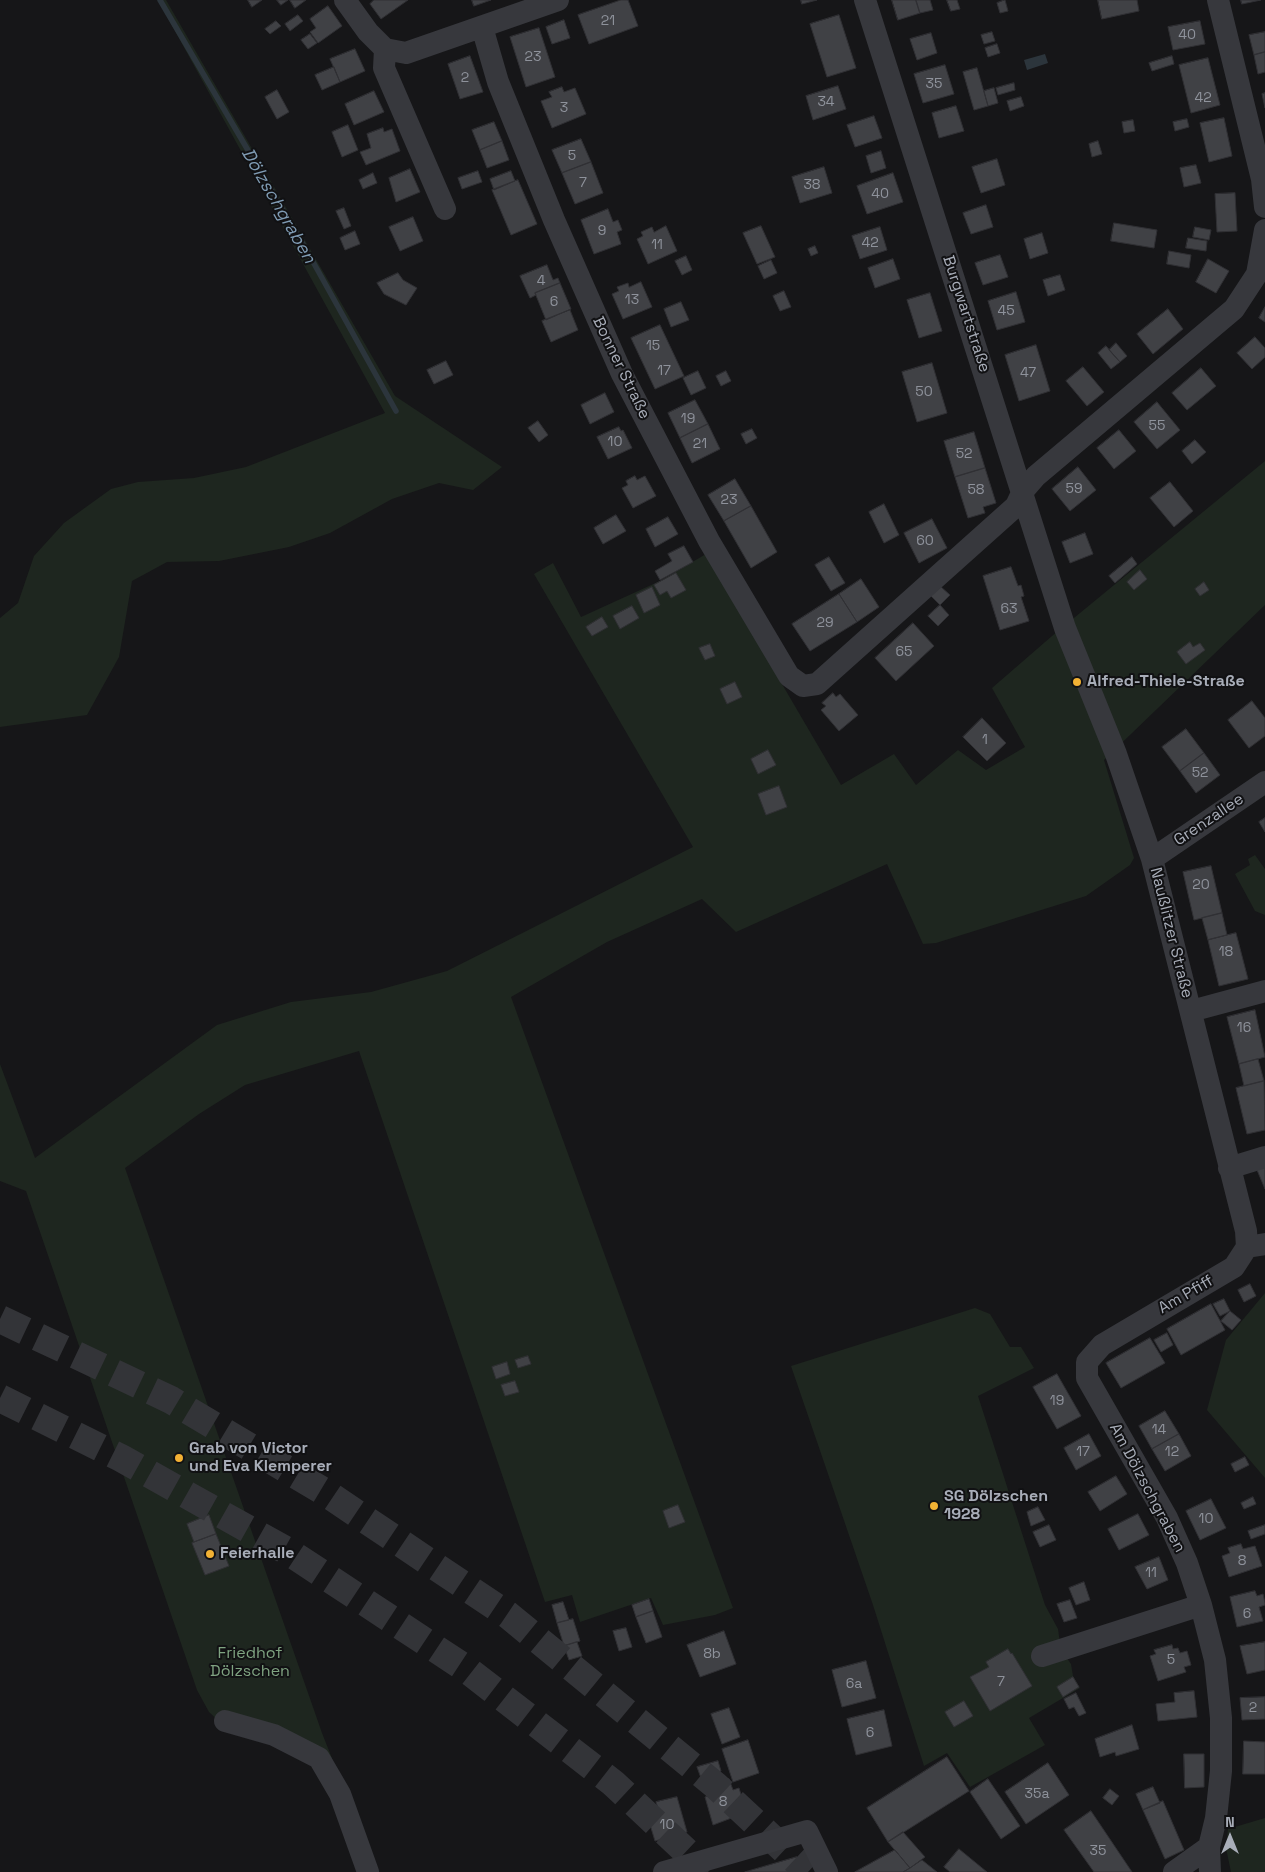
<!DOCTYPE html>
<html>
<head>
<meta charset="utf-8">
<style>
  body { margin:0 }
  #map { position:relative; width:1265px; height:1872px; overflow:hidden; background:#161618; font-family:"Space Grotesk",sans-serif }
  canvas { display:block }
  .north { position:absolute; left:1205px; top:1812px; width:50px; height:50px; -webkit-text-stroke:4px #111113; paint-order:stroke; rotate:0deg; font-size:14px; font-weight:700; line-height:20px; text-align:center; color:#a8adb8 }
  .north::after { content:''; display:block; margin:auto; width:18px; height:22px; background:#a8adb8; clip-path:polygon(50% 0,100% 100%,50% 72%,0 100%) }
</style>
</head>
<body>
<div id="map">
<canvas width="1265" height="1872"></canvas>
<div class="north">N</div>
</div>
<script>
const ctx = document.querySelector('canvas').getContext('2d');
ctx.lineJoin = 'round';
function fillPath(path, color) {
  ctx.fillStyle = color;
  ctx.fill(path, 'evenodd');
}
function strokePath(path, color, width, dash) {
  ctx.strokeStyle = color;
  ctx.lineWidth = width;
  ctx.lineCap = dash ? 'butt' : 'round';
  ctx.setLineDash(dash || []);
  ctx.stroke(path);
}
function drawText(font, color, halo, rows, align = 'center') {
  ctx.font = font + ' "Space Grotesk",sans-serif';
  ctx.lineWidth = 4;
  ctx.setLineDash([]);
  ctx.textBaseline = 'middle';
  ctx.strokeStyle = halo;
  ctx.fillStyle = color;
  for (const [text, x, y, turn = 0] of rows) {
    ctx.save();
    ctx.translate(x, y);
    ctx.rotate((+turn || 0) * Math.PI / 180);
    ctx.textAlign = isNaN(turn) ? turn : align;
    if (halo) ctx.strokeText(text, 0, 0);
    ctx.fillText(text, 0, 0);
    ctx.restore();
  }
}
const green = new Path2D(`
  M158 0H166L395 396 502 467 473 490 439 483 392 499 330 533 289 547 219 561 167 562 132 581 119 657 87 715 0 727V618L18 603 34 556 64 523 111 489 138 482 194 478 246 467 385 413Z
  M1265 461V605L1104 760 1134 858 1130 865 1086 896 936 943 923 944 887 864 736 932 702 899 607 942 511 997 733 1608 715 1615 663 1625 651 1598 580 1622 572 1595 545 1602 359 1051 245 1085 199 1114 125 1168 322 1733 377 1872 325 1778 303 1754 225 1727 209 1712 197 1690 26 1191 0 1181V1064L35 1158 217 1025 291 1002 371 992 447 971 693 847 534 574 553 563 581 617 660 581 706 554 841 785 894 754 916 785 958 750 986 770 1025 747 992 688 1052 636Z
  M1255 855 1265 869V915L1255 911 1235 874 1250 865 1248 859Z
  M1265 1293V1478L1207 1410 1226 1340Z
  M975 1308 990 1314 1010 1347H1021L1034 1368 978 1396 1045 1605 1058 1629 1061 1650 1071 1664 1073 1676 1080 1688 1029 1718 1045 1745 970 1787 947 1753 924 1766 873 1605 791 1366Z
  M1265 1818V1872H1231L1226 1848 1228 1829Z`);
const water = new Path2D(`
  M1045 54 1048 63 1027 70 1024 60Z`);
const stream = new Path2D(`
  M160 0 307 251 396 411`);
const building = new Path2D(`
  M248 0H262L252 7Z
  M277 0H288L281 5Z
  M290 0H306L295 8Z
  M374 0H408L381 19 370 4Z
  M472 0H491L474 6Z
  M621 0H628L638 26 589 44 578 15Z
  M801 0H817L802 4Z
  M892 0H916L920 13 898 20Z
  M916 0H930L933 10 920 13Z
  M947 0H957L960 9 951 11Z
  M1005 0 1008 11 1000 13 997 3Z
  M1098 0H1137L1139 11 1102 19Z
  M1241 0H1261L1242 4Z
  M328 6 342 26 318 43 310 32 316 28 310 19Z
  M298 15 303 21 290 31 285 24Z
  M839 15 856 68 827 77 810 24Z
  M564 20 570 38 552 44 546 27Z
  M276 21 281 26 270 34 265 29Z
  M1200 21 1205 44 1173 50 1168 27Z
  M539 28 555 77 526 87 510 37Z
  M992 32 995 41 984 44 981 35Z
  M1265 32V52L1254 55 1249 35Z
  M931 33 937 53 917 60 910 39Z
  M310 34 317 43 308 49 301 40Z
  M997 44 1000 53 988 57 985 48Z
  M355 49 365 71 340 82 330 59Z
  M1265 52V72L1258 74 1254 55Z
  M470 56 483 92 460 99 448 64Z
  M1172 56 1174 64 1152 71 1149 63Z
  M1208 58 1220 105 1191 113 1179 65Z
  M945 65 954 94 923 103 914 74Z
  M334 67 340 82 322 90 315 75Z
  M977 68 988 106 974 110 963 72Z
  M1014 83 1015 90 998 95 996 88Z
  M838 86 846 109 813 120 806 96Z
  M562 87 564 92 575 88 586 114 552 128 541 101 552 97 549 92Z
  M994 88 998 103 988 106 984 91Z
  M277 90 289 112 277 119 265 97Z
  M374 91 384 112 354 125 345 104Z
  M1265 93V108L1262 94Z
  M1021 97 1024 106 1010 111 1007 101Z
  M956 106 964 131 939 138 932 113Z
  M874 116 882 138 855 147 847 125Z
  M1224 118 1232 156 1209 162 1200 123Z
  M1187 119 1189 127 1175 131 1173 122Z
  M1133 120 1135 131 1124 133 1122 122Z
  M494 122 502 141 480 150 472 130Z
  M348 125 358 150 342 157 332 132Z
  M383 128 384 132 392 129 400 151 366 165 360 152 371 148 367 134Z
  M581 139 591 162 562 173 552 150Z
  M502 141 509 160 487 168 480 150Z
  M1098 141 1102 154 1092 157 1089 144Z
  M881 151 886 168 871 173 866 156Z
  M997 159 1005 185 981 193 972 167Z
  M591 162 603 193 575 204 562 173Z
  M1196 165 1201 183 1184 187 1180 168Z
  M824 167 832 193 800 203 792 177Z
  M410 169 420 192 396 202 389 178Z
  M478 171 482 182 462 189 458 178Z
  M511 171 515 181 494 190 490 179Z
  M373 173 377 183 363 189 359 180Z
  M893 173 903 202 867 214 857 186Z
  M518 180 537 224 511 235 492 190Z
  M1235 193 1237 231 1217 232 1215 194Z
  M986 205 993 227 971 234 963 213Z
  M344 208 351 226 344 229 336 211Z
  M608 209 613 222 618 220 622 230 617 232 621 244 594 254 581 220Z
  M413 217 423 241 400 251 389 227Z
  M1114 223 1157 230 1154 248 1111 241Z
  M666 226 677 251 648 264 637 239 643 236 641 232 652 227 654 232Z
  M761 226 775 257 757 264 743 233Z
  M880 227 887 250 860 259 852 236Z
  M1195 227 1211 230 1209 240 1193 237Z
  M355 231 360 244 345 250 340 238Z
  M1042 233 1048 253 1030 259 1024 239Z
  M1188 238 1207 241 1206 251 1186 248Z
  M815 246 818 253 811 256 808 249Z
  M1169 251 1191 255 1189 268 1167 264Z
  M1000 255 1008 277 983 285 975 263Z
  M686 256 692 270 682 275 675 261Z
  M893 259 900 279 875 288 868 268Z
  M1208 259 1229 271 1216 293 1196 282Z
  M771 260 777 273 764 279 758 266Z
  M547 265 553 280 558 278 560 283 535 293 536 295 530 298 520 276Z
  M398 273 403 280 417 288 406 305 384 294 377 283Z
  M1060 275 1065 290 1048 296 1043 280Z
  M641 282 652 307 623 319 612 294 619 291 617 287 628 283 629 287Z
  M560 283 571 309 546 320 535 293Z
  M784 291 791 307 780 311 773 296Z
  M1016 292 1025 322 997 330 988 301Z
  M930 293 942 331 919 338 907 300Z
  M681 302 689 320 671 327 664 309Z
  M1265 307V322L1259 318Z
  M1168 309 1183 329 1153 354 1137 334Z
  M570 310 578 330 551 342 542 321Z
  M660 325 684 376 655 389 631 338Z
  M1255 337 1265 348V357L1252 369 1237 353Z
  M1116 343 1127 356 1120 362 1109 350Z
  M1036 345 1050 391 1019 401 1005 355Z
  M1106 346 1120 362 1111 369 1098 353Z
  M446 361 453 375 434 384 427 370Z
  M932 363 947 413 917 422 902 372Z
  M1083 367 1104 392 1087 406 1066 381Z
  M1201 368 1216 386 1187 410 1172 393Z
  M698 371 706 388 691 395 683 378Z
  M726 371 731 381 721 386 716 376Z
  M605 393 614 412 590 424 581 405Z
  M695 400 708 424 680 438 668 413Z
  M1157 402 1180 430 1157 449 1134 422Z
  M538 421 548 435 539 442 528 428Z
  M708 424 720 449 692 463 680 438Z
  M619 427 621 431 623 430 632 448 608 459 597 437Z
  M752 429 757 438 746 444 741 434Z
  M1119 430 1136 451 1114 469 1097 448Z
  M974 432 985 468 955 477 944 441Z
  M1195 440 1206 452 1192 464 1182 451Z
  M1078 467 1096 490 1070 511 1052 489Z
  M985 468 996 503 983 507 985 513 968 518 955 477Z
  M635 476 637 480 645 476 656 496 633 508 622 488 628 485 626 481Z
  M735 479 751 506 724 521 708 495Z
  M1170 482 1193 511 1174 527 1150 498Z
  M884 504 899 535 884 543 869 512Z
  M751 506 777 552 751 568 724 521Z
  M616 515 626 531 603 544 594 528Z
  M668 517 678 534 655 547 646 529Z
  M932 519 947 548 919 563 904 533Z
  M1085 533 1093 554 1070 563 1062 542Z
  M684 546 693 562 660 580 655 571 672 561 668 554Z
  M829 557 845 583 831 591 815 565Z
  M1132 557 1137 564 1115 583 1109 576Z
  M1011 567 1018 586 1021 585 1024 596 1021 597 1029 621 1000 630 983 576Z
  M1140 570 1147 579 1134 590 1127 582Z
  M676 573 686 590 671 598 667 591 660 595 654 585Z
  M861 579 879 607 857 622 839 594Z
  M1204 582 1209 590 1200 596 1195 589Z
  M940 586 950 595 940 605 930 595Z
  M652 587 660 605 644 613 636 595Z
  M839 594 857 622 810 651 792 624Z
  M940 605 949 615 938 626 928 616Z
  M632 606 639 618 620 629 613 616Z
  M602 617 608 627 592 636 586 627Z
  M913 623 934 646 896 681 875 658Z
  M1190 642 1193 647 1200 643 1205 650 1186 664 1177 652Z
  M710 644 715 656 705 660 699 648Z
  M735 682 742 697 727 704 720 689Z
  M833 693 836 697 840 694 858 715 839 731 821 710 826 706 822 703Z
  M1252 701 1265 718V736L1249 748 1228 720Z
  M982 718 1006 743 987 761 963 737Z
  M1186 729 1204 753 1180 771 1162 747Z
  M768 750 776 765 758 774 751 759Z
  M1204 753 1220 775 1196 793 1180 771Z
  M779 786 787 807 766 815 758 794Z
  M1265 818V832L1259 822Z
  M1211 866 1222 913 1194 920 1183 872Z
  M1222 913 1227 935 1208 940 1202 918Z
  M1236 933 1248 979 1219 986 1208 940Z
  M1255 1010 1265 1057 1239 1064 1227 1017Z
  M1258 1059 1264 1081 1244 1086 1239 1064Z
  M1264 1081 1265 1130 1247 1134 1236 1088Z
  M1265 1167V1189L1257 1170Z
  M1250 1284 1256 1296 1244 1302 1238 1290Z
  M1224 1299 1230 1311 1220 1316 1213 1304Z
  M1211 1304 1225 1330 1181 1355 1167 1329Z
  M1230 1311 1241 1320 1232 1330 1221 1321Z
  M1167 1333 1173 1345 1161 1352 1154 1340Z
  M1150 1338 1165 1363 1121 1388 1106 1363Z
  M528 1356 531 1364 518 1368 515 1360Z
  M507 1362 510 1374 496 1379 492 1367Z
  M1057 1374 1081 1416 1057 1429 1033 1387Z
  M515 1381 519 1392 505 1396 501 1385Z
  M1165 1411 1179 1434 1152 1449 1139 1426Z
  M1089 1434 1101 1456 1076 1470 1064 1448Z
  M1179 1434 1191 1456 1165 1471 1152 1449Z
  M1245 1457 1249 1465 1235 1472 1231 1464Z
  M1116 1476 1127 1494 1100 1511 1088 1492Z
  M1253 1497 1256 1504 1244 1509 1241 1503Z
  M1211 1499 1226 1528 1200 1540 1186 1511Z
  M678 1505 685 1522 669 1528 663 1511Z
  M1038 1507 1045 1520 1031 1526 1027 1512Z
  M1138 1514 1149 1535 1119 1550 1108 1529Z
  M209 1515 216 1534 194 1542 187 1524Z
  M1049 1525 1056 1540 1040 1547 1033 1532Z
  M1265 1525V1534L1251 1539 1248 1531Z
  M216 1534 229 1566 205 1575 192 1543Z
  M1241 1544 1243 1549 1255 1546 1262 1566 1229 1577 1222 1556 1230 1553 1228 1548Z
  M1159 1557 1168 1580 1147 1589 1135 1567Z
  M1084 1582 1090 1600 1076 1605 1069 1588Z
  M1255 1591 1257 1596 1263 1594 1265 1603V1605L1259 1607 1263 1621 1237 1627 1230 1597Z
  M649 1599 653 1611 636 1617 632 1605Z
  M1070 1600 1077 1618 1064 1622 1057 1604Z
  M563 1602 569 1620 557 1623 552 1605Z
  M653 1611 662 1637 646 1643 636 1617Z
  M573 1619 580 1641 564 1646 557 1623Z
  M626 1628 632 1647 619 1651 613 1631Z
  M724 1631 736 1664 700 1677 687 1645Z
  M577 1642 582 1656 569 1660 564 1646Z
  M1265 1642V1670L1247 1674 1240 1646Z
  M1172 1645 1173 1649 1178 1648 1180 1653 1187 1651 1191 1665 1184 1667 1186 1672 1158 1681 1150 1656 1156 1654 1154 1650Z
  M1008 1649 1011 1654 1012 1653 1032 1686 990 1711 970 1677 989 1667 986 1662Z
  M866 1661 876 1698 842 1707 832 1670Z
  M1073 1677 1079 1687 1063 1697 1057 1687Z
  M1194 1691 1197 1717 1158 1721 1156 1704 1175 1702 1174 1693Z
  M1076 1693 1086 1713 1079 1716 1074 1707 1069 1709 1064 1699Z
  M1265 1697V1719L1242 1720 1240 1698Z
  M964 1701 973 1716 954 1727 945 1712Z
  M729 1708 740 1737 722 1744 711 1714Z
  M884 1710 892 1746 856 1755 847 1719Z
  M1132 1725 1139 1749 1116 1756 1115 1752 1100 1757 1095 1739Z
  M748 1740 759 1773 733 1782 722 1749Z
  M1244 1741 1265 1742V1774H1243Z
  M1184 1754H1204V1787L1185 1788Z
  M947 1757 969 1791 888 1842 867 1808Z
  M718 1761 721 1771 701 1778 697 1767Z
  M1048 1763 1069 1795 1026 1824 1005 1792Z
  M729 1779 733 1790 739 1788 743 1801 738 1803 742 1814 713 1825 705 1797 711 1795 708 1786Z
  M988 1779 1020 1826 1001 1839 970 1792Z
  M1153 1787 1160 1803 1143 1810 1136 1794Z
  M1110 1789 1119 1796 1112 1805 1103 1798Z
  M677 1797 687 1832 655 1841 648 1818 660 1814 656 1802Z
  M1163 1801 1184 1850 1165 1859 1143 1810Z
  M1091 1811 1132 1872H1094L1064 1830Z
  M903 1832 925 1857 910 1868 888 1842Z
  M959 1849 987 1872H950L944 1867Z
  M895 1850 910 1868 903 1872H855Z
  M797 1857 801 1872H745Z
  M922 1860 937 1872H903L910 1868Z`);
const highwayTunnel = new Path2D(`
  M0 1319 171 1400 323 1491 508 1615 715 1785 808 1872
  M0 1398 121 1458 289 1552 465 1668 613 1783 708 1872`);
const minor = new Path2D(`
  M345 0 368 32 385 49 384 68 445 209
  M865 0 1065 628 1116 754 1152 859 1246 1231 1247 1247
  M1218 0 1262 179 1265 207
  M482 27 498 82 554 220 622 374 709 541 789 676 803 686 817 684 1016 506 1023 491 1036 476 1234 309 1257 274 1265 230
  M385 49 406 53 558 0
  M1152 859 1265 782
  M1191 1011 1265 991
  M1229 1168 1265 1157
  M1042 1656 1201 1605
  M225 1721 274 1735 319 1758 340 1794 368 1872
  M664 1872 807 1831 827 1872
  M1174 1872 1209 1847
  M1210 1872 1209 1847 1216 1818 1221 1771V1718L1215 1660 1201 1605 1187 1563 1167 1518 1087 1378V1362L1102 1345 1234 1267 1247 1247 1265 1244`);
const markers = [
  [1077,682,5,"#f2b134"],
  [179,1458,5,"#f2b134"],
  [934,1506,5,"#f2b134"],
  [210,1554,5,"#f2b134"]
];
const numberNames = [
  ["21",608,21],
  ["40",1187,35],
  ["23",533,57],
  ["2",465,78],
  ["35",934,84],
  ["42",1203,98],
  ["34",826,102],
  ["3",564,108],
  ["5",572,156],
  ["7",583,183],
  ["38",812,185],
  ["40",880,194],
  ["9",602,231],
  ["42",870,243],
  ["11",657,245],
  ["4",541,281],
  ["13",632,300],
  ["6",554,302],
  ["45",1006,311],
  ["15",653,346],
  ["17",664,371],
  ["47",1028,373],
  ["50",924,392],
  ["19",688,419],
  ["55",1157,426],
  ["10",615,442],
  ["21",700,444],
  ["52",964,454],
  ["59",1074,489],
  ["58",976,490],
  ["23",729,500],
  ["60",925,541],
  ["63",1009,609],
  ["29",825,623],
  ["65",904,652],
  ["1",985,740],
  ["52",1200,773],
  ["20",1201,885],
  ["18",1226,952],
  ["16",1244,1028],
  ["19",1057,1401],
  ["14",1159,1430],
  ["17",1083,1452],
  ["12",1172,1452],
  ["10",1206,1519],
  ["8",1242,1561],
  ["11",1151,1573],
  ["6",1247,1614],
  ["8b",712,1654],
  ["5",1171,1660],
  ["7",1001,1682],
  ["6a",854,1684],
  ["2",1253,1708],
  ["6",870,1733],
  ["35a",1037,1794],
  ["8",723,1802],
  ["10",667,1825],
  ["35",1098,1851]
];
const streetNames = [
  ["Burgwartstraße",966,314,72],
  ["Bonner Straße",621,368,64],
  ["Grenzallee",1209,820,-34],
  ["Naußlitzer Straße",1171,933,76],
  ["Am Pfiff",1186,1295,-30],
  ["Am Dölzschgraben",1147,1488,62]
];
const poiNames = [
  ["Alfred-Thiele-Straße",1087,682],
  ["Grab von Victor",189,1449],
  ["und Eva Klemperer",189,1467],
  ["SG Dölzschen",944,1497],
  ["1928",944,1515],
  ["Feierhalle",220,1554]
];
const parkNames = [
  ["Friedhof",250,1654],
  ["Dölzschen",250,1672]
];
const waterNames = [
  ["Dölzschgraben",278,206,60]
];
fillPath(green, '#1e261f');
fillPath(water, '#2c353c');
strokePath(stream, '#2c353c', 5.5);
fillPath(building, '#404145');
strokePath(building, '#303034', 1);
strokePath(highwayTunnel, '#333438', 28, [28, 14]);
strokePath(minor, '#37383d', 22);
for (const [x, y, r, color] of markers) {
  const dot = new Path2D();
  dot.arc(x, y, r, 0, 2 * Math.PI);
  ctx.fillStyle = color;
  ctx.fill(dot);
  strokePath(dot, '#111113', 2);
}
drawText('14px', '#8e929b', null, numberNames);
drawText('16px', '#a8adb8', '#111113', streetNames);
drawText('bold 16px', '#a8adb8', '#111113', poiNames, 'left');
drawText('16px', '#7fa381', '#111113', parkNames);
drawText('italic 18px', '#7f9bb3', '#111113', waterNames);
</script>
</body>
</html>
